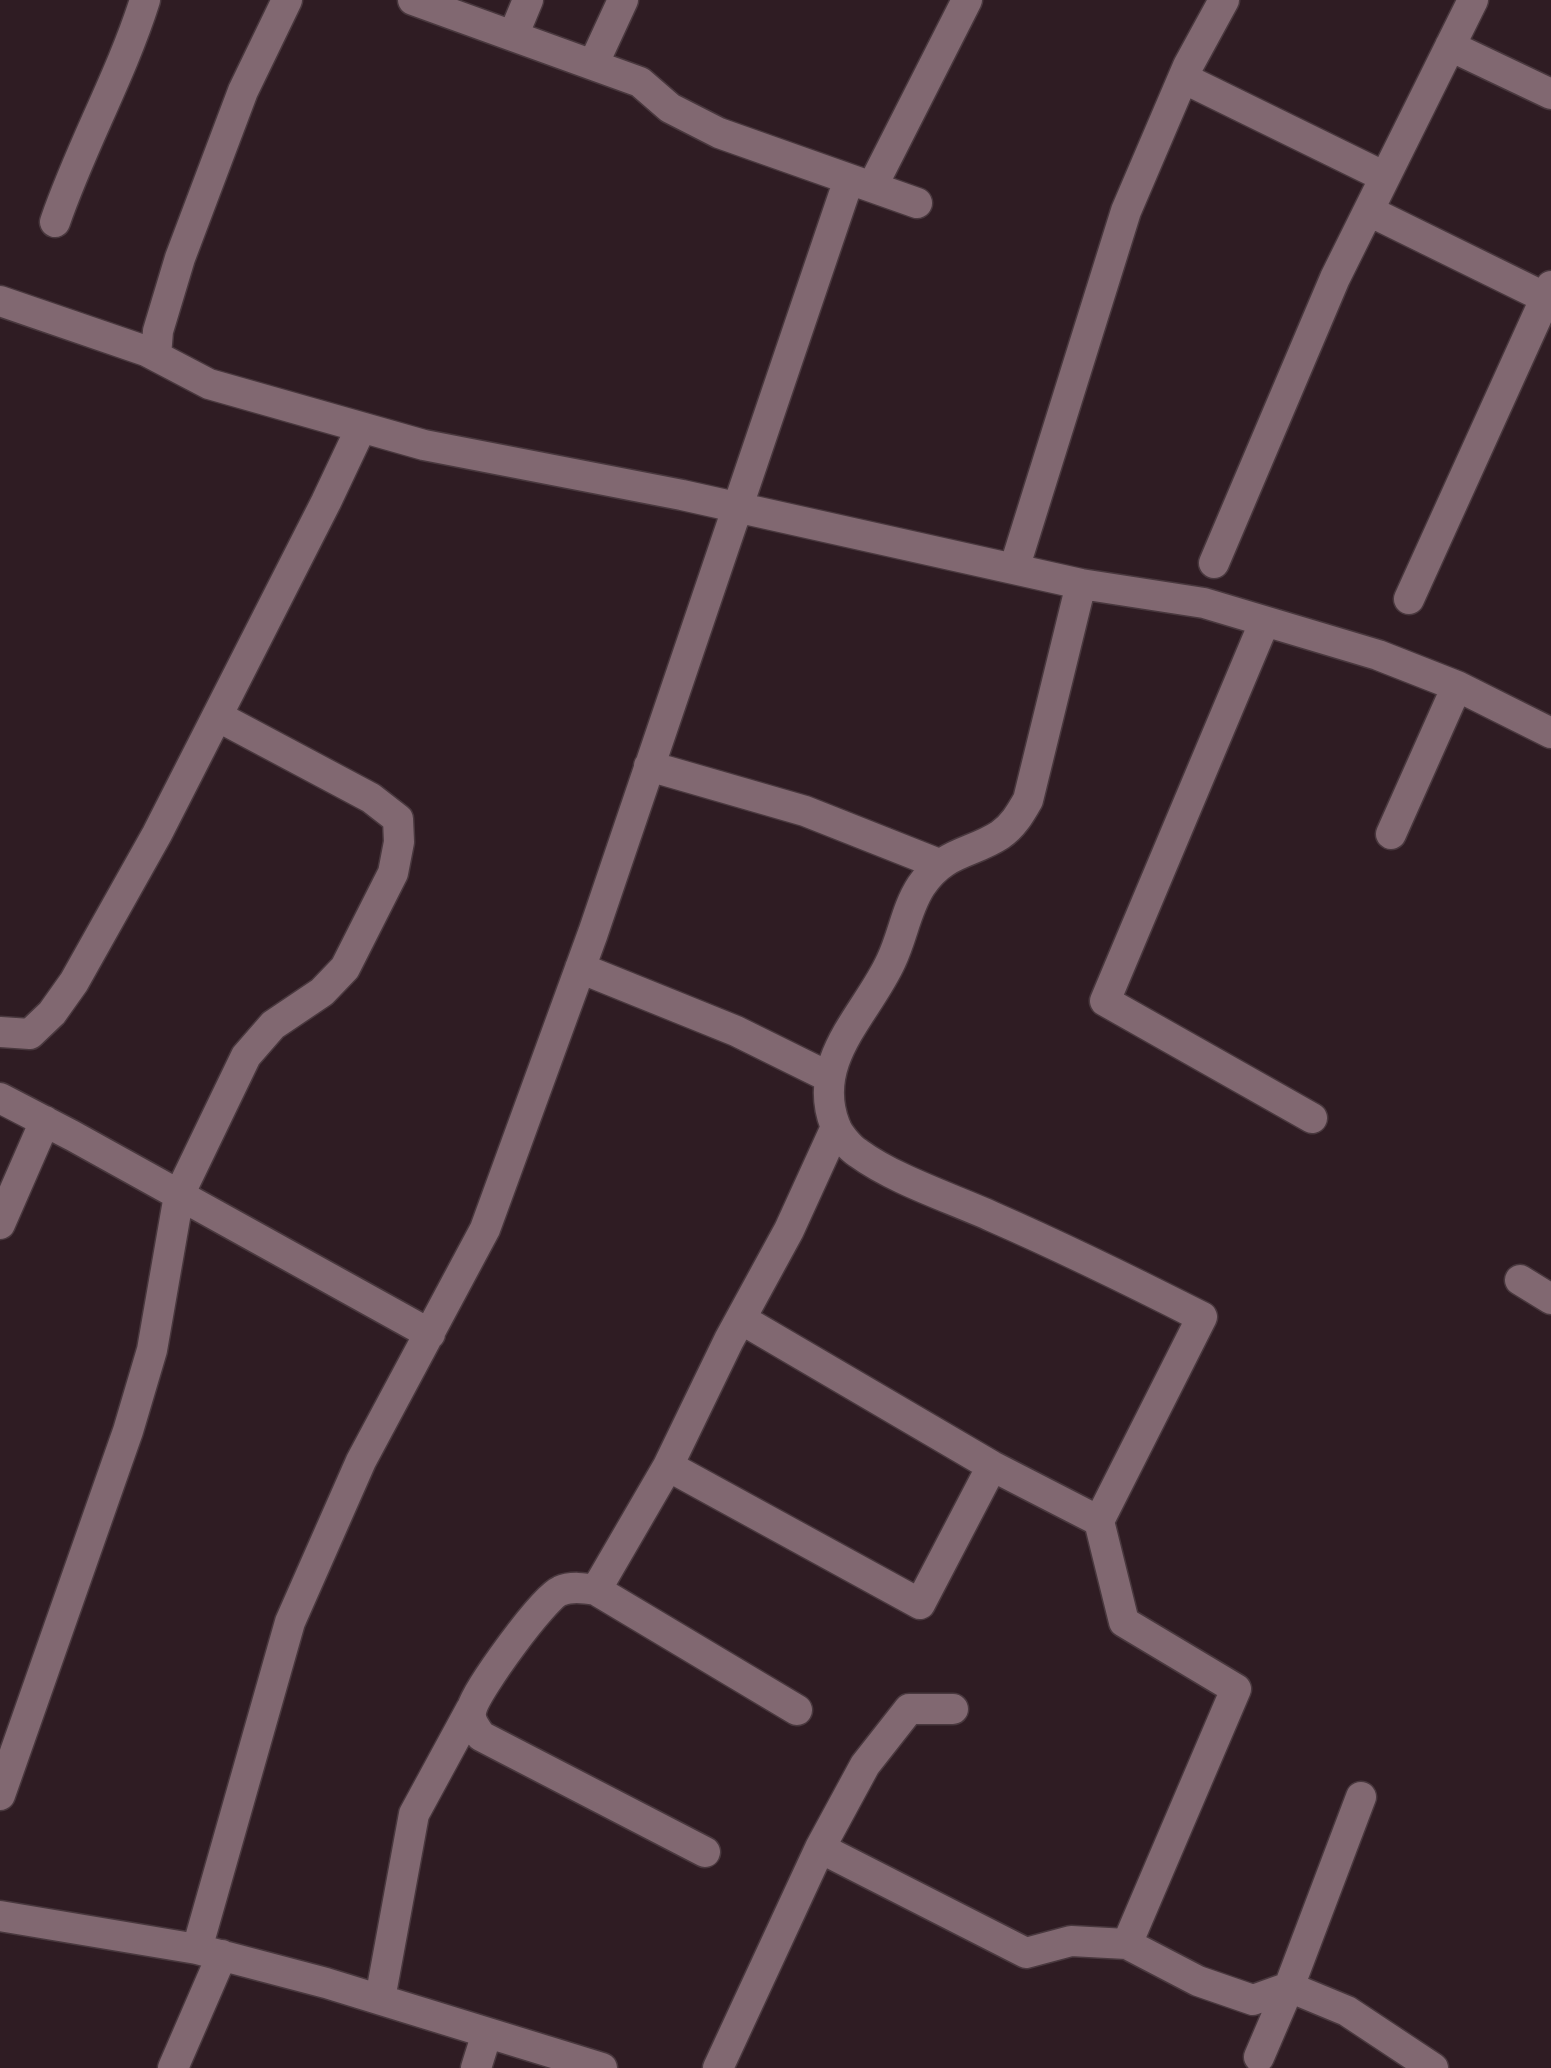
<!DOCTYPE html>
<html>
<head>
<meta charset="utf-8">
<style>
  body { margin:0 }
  canvas { display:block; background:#2f1c23 }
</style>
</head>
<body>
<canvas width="1551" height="2068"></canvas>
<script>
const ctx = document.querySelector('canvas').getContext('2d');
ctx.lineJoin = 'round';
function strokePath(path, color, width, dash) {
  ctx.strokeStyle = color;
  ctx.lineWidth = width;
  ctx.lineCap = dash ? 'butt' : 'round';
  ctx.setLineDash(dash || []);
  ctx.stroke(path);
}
const minor = new Path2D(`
  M413 0 640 82 670 108 719 133 917 203
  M513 36 528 0
  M1450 46 1551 94
  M593 65 623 0
  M1183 78 1385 177
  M872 187 967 0
  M1369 211 1546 298
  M55 222C81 146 121 76 145 0
  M0 301 146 351 209 384 424 445 682 495 1081 584 1204 603 1378 655 1457 686 1551 733
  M156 356 158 331 180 258 243 91 287 0
  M1214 563 1335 278 1473 0
  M1014 569 1126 211 1188 66 1224 0
  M1409 599 1551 286
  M1264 623 1105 1001 1312 1118
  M649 766 805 811 939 864
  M1391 834 1457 686
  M580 968 736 1031 829 1077
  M0 1032 30 1034 52 1013 74 982 157 834 326 502 361 428
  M0 1098 73 1136 430 1334
  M0 1224 45 1121
  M1520 1280 1551 1299
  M741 1319 992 1466 1099 1521 1202 1317C1133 1282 1064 1248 993 1217 951 1198 895 1180 858 1153 850 1148 838 1134 835 1125 810 1060 867 1014 891 961 903 936 906 909 921 886 944 851 971 854 1000 835 1013 826 1020 814 1028 800L1081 584
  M668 1466 920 1604 992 1466
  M1099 1521 1124 1622 1236 1689 1127 1944
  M596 1590 797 1710
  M0 1795 128 1431 152 1350 179 1195 246 1056 273 1025 322 992 345 968 393 873 399 842 398 819 371 798 217 716
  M820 1848 1026 1953 1071 1941 1127 1944 1198 1981 1253 2000 1289 1987 1347 2011 1433 2068
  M705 1852 481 1736C475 1727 468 1719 472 1708 478 1688 543 1598 560 1591 571 1586 585 1588 596 1590L668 1466 729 1340 789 1230 836 1127
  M0 1916 197 1949 326 1983 602 2068
  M197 1949 290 1622 361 1461 485 1229 593 933 849 179
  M380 1999 414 1814 471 1709
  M1259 2057 1289 1987 1361 1797
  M173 2068 222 1955
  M476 2068 487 2033
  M718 2068 820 1848 865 1765 909 1709H953`);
strokePath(minor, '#49383e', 33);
strokePath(minor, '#816871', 30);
</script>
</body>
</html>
